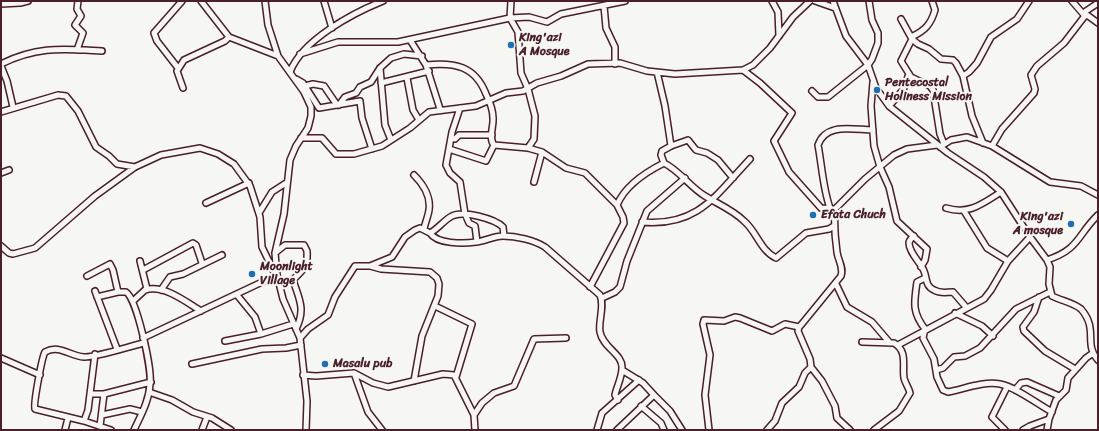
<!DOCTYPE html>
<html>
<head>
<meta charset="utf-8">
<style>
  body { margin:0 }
  #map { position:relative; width:1099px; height:431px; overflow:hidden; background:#f6f6f2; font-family:Sriracha,sans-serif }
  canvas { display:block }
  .frame { position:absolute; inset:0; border:2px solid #4a1f2b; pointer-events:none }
</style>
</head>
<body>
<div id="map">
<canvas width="1099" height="431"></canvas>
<div class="frame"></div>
</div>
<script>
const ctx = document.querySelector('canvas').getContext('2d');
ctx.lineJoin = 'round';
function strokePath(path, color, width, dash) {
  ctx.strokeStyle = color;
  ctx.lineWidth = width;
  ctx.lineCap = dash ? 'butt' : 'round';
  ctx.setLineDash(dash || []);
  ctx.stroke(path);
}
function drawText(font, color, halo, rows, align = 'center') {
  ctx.font = font + ' Sriracha,sans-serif';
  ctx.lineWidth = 4;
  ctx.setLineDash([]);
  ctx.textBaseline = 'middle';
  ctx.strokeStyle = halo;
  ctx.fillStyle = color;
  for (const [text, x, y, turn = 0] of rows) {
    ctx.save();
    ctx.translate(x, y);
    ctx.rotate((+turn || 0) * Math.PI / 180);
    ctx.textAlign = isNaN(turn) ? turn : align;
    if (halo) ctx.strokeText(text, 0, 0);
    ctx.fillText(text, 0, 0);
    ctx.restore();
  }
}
const minor = new Path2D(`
  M201 1 229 37 278 56 304 92 311 107V116L308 128 296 146 290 160 284 214 275 253 277 275 283 299 300 338 307 401 306 430
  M265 1 268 25 278 56
  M324 1 332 28
  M511 1 510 18 518 32 521 73 528 89 535 116 534 139 528 148
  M772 1 778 12 779 36
  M815 1 835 8
  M833 1 846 36 868 65 876 88 889 106 948 153 984 177 1001 192 1030 237 1047 260 1050 267 1049 284 1052 296C1062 301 1072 302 1081 309 1099 330 1083 343 1098 360
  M1072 1 1085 16
  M1 4 20 3 28 1
  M604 6 606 28 615 47V64
  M1083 13 1098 3
  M901 19 912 39 918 44 929 49 941 59 953 60 956 63 963 76 972 116 983 143
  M911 37C925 31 931 24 935 10L932 1
  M912 39 901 61 911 77 930 86 933 90 940 134 944 144
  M410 40 426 65 440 109
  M77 50 83 33 75 25 81 16 77 9 78 1
  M300 54 338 42H398L510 18 529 17 547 22 561 14 625 1
  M1 64C38 46 62 49 102 51
  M426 65C455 62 475 66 486 94 490 102 493 110 493 118 494 126 488 138 494 145L528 148 542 152 566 168 585 173 617 205
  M1 66 7 81 13 107
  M178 68 157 41 154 33 182 1
  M380 68 385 125 391 140
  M743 70 760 83 792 113 774 141 789 172 821 208 835 209
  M290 72C302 40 353 13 383 1
  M657 72 665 106 671 146
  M963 76 969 72 977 63 991 37 1017 19 1029 1
  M407 78 413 110 419 120
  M296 79 303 83 319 108 360 101 362 118 372 149
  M873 82 871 106 874 146 880 167 889 187 897 221 927 249 925 260 921 267
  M381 83 429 71
  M305 86 313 84 324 86 337 105
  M183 88 177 71 184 60 225 41 229 37
  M812 91 818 97H828L868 65 872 59 878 43V33L872 20 869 1
  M339 105 345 97 356 93 360 87 371 82 380 68 391 58 404 54 422 56
  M889 106 903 90 909 74
  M460 108 452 132 446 165 450 173 460 182 465 214 469 223 475 226 477 242
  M1 112 58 95 66 96 78 111 96 147 109 156 117 164 135 167
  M301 138H322L336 154H354L382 146 410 128 429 112 476 106 506 93 523 91 537 83 561 76 588 64 620 63 647 71 675 74 743 70 753 65 770 48 793 17 810 1
  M451 138 455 139 459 135H492
  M992 146 1002 129 1034 93 1035 89 1031 75 1037 66 1064 43 1084 17 1087 15 1098 23
  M940 147 951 140 967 137 992 146 1050 182 1081 186 1098 195
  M449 149 486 161 494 145
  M664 163 661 155 662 151 671 146 688 140 696 150 707 153 718 160 733 178
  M1 173 9 170
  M414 175C423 184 431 197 429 210 428 217 425 223 424 229
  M534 182 542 152
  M206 203 249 183
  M830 208C823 189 822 166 818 145 826 122 854 130 873 130
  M946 208C969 215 982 204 1001 192
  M964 211 987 248 1008 261
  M259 213 272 192 286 183
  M642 222C698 227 716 195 750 159
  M430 233C437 244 463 244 476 242 485 241 494 236 503 236 516 236 534 240 545 247L600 295C605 306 598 321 600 332 603 348 623 354 622 368 622 377 617 386 615 395L618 400
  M914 236C912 238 909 240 909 243 909 253 921 263 924 271 927 278 925 286 934 290 941 294 946 292 953 292L966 307
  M1 246 9 253 13 254 35 248 95 196 135 167 161 155 200 148 218 154 234 164 250 186 260 217 262 247 275 274
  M275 253 285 245H304L307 251C308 269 303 269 293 280 299 299 306 309 296 329
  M1047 260C1080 249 1077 235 1098 215
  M140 261 147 289
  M370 266 381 269 430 272 437 278 439 284 438 296 422 336 414 381
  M143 270 193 243 196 245 202 263
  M87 276 110 264 113 270 118 292
  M925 278 917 282C914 303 912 312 925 329L923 338 934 359 937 377 943 390 948 392C964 389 983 381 1000 384 1016 387 1037 404 1052 412
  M836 284 847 307 872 322 890 343
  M590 287 624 223 623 217 617 205C625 186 646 172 664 163 680 171 690 187 705 196 718 204 733 210 744 221 757 232 760 250 776 258L806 233 829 229 834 226
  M161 290 170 277 183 274 222 255
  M95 291 117 349
  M237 295 255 317 261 334
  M97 297 118 292H126C137 299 152 369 150 384 149 401 141 415 134 430
  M1039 297 1034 312 1023 327 1024 331 1045 351 1075 369
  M602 298 615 292 620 287 627 261 647 211 685 178
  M133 301 145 290C164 284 186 302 201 311
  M435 306 472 324 456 377
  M955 313 982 326 993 336
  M143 338 277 275
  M300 338 308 329 328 315 335 297 355 266H370L392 257 405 237 415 230 420 228 430 233C438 229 444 220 452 216 463 210 495 219 503 227L504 236
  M225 341 261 334 293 324
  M862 342 894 343C908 351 902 366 904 378 905 383 909 388 910 393L899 411 874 430
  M898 345 984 299 991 290 1008 261 1030 237
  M1 358 40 375
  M192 364 262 349 286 348 301 345
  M811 367 822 381 835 406 837 418 850 430
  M622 370 643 383 654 395
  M936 370 943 368 954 357 965 356 980 348 1016 309 1050 292
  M354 373 368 412 382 430
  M303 375 316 376 354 373 373 383 388 387 443 374 454 375 474 415 475 430
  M1015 390 1021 383 1027 382 1059 396
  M149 392 172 400 193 412 212 418 231 430
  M91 394H104L151 382
  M641 406 661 423 664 430
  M102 415 130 409 142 412
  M474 415 482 403 494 393 514 386 534 339 566 338
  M84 421 88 410 95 354
  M100 426 104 394
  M65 430 68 418
  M111 430 84 421 35 409C33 405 42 357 45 352 60 344 69 356 84 357 94 358 131 346 144 343
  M202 430 207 417
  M597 430 602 413 639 380
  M617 430 654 395 670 411 682 430
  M709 430 705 395 710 355 703 324 704 320 724 321 735 317 740 318 772 331 785 324 799 327 801 325 841 276C844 267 838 261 837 252 835 238 834 223 835 209L865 179 894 155 907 149 937 145
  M767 430 775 421 782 403 799 387 805 373 811 367 810 359 798 331 799 327
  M1005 430 992 417 1007 387
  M1023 430 1030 426 1049 419 1056 400 1066 390 1068 378 1086 358 1093 353
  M1047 430 1049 419`);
const markers = [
  [511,45,4,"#1f6fb2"],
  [877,90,4,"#1f6fb2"],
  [813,215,4,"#1f6fb2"],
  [1071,224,4,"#1f6fb2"],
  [252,274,4,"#1f6fb2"],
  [325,364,4,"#1f6fb2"]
];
const poiNames = [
  ["King'azi",519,38],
  ["A Mosque",519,52],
  ["Pentecostal",885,83],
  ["Holiness Mission",885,97],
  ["Efata Chuch",821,215],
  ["King'azi",1063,217,"right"],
  ["A mosque",1063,231,"right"],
  ["Moonlight",260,267],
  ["Village",260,281],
  ["Masalu pub",333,364]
];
strokePath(minor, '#4a1f2b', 8);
strokePath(minor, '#f6f6f2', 5);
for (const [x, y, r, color] of markers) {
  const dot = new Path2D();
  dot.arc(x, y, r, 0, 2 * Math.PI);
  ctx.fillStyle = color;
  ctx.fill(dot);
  strokePath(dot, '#f6f6f2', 1.5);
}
drawText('bold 12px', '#4a1f2b', '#f6f6f2', poiNames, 'left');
</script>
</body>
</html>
